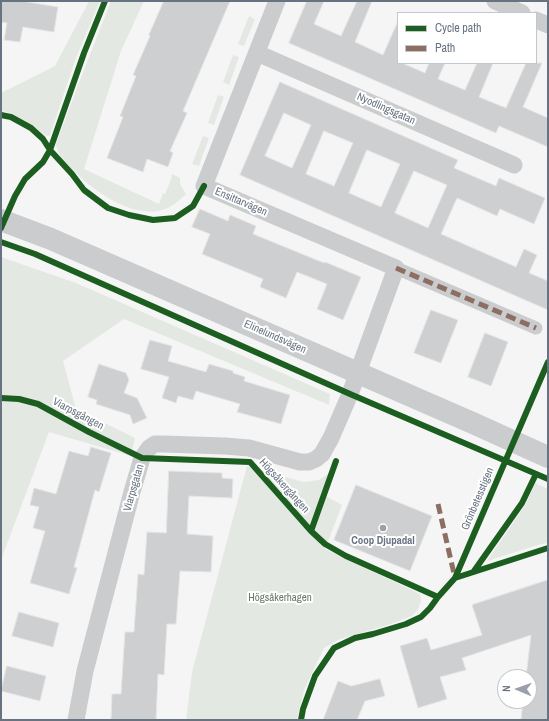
<!DOCTYPE html>
<html>
<head>
<meta charset="utf-8">
<style>
  body { margin:0 }
  #map { position:relative; width:549px; height:721px; overflow:hidden; background:#f5f5f5; font-family:"Archivo Narrow",sans-serif }
  canvas { display:block }
  .frame { position:absolute; inset:0; border:2px solid #687382; pointer-events:none }
  .legend { position:absolute; left:397px; top:12px; width:140px; height:52px; box-sizing:border-box; background:#fff; border:1px solid #c3c7cd; margin:0; padding:5px 7px; list-style:none; font-size:12px; color:#687382 }
  .legend li { display:flex; align-items:center; gap:8px; height:20px }
  .legend b { width:20px; border:1px solid #c3c7cd }
  .north { position:absolute; left:497px; top:669px; width:40px; height:40px; box-sizing:border-box; background:#fff; border:1px solid #c3c7cd; border-radius:50%; rotate:272deg; font-size:11px; font-weight:700; line-height:16px; text-align:center; color:#687382 }
  .north::after { content:''; display:block; margin:auto; width:14px; height:18px; background:#99a0aa; clip-path:polygon(50% 0,100% 100%,50% 72%,0 100%) }
</style>
</head>
<body>
<div id="map">
<canvas width="549" height="721"></canvas>
<div class="frame"></div>
<ul class="legend">
<li><b style="height:5px;background:#1b5e20"></b>Cycle path</li>
<li><b style="height:5px;background:#8d6e63"></b>Path</li>
</ul>
<div class="north">N</div>
</div>
<script>
const ctx = document.querySelector('canvas').getContext('2d');
ctx.lineJoin = 'round';
function fillPath(path, color) {
  ctx.fillStyle = color;
  ctx.fill(path, 'evenodd');
}
function strokePath(path, color, width, dash) {
  ctx.strokeStyle = color;
  ctx.lineWidth = width;
  ctx.lineCap = dash ? 'butt' : 'round';
  ctx.setLineDash(dash || []);
  ctx.stroke(path);
}
function drawText(font, color, halo, rows, align = 'center') {
  ctx.font = font + ' "Archivo Narrow",sans-serif';
  ctx.lineWidth = 4;
  ctx.setLineDash([]);
  ctx.textBaseline = 'middle';
  ctx.strokeStyle = halo;
  ctx.fillStyle = color;
  for (const [text, x, y, turn = 0] of rows) {
    ctx.save();
    ctx.translate(x, y);
    ctx.rotate((+turn || 0) * Math.PI / 180);
    ctx.textAlign = isNaN(turn) ? turn : align;
    if (halo) ctx.strokeText(text, 0, 0);
    ctx.fillText(text, 0, 0);
    ctx.restore();
  }
}
const green = new Path2D(`
  M89 1H100L76 58 50 135 48 136C41 136 31 125 25 121 17 116 10 112 1 111V93L55 66Z
  M111 1H144L121 51 84 169 159 204 163 193 165 194 172 177 171 176 172 174 180 178V184L186 194C178 202 170 209 158 211 128 216 91 189 72 169 65 162 57 154 56 144L80 80Z
  M249 16 255 19 244 46 238 44Z
  M233 55 239 57 229 85 223 82Z
  M218 95 224 97 214 125 208 123Z
  M203 136 209 138 199 166 192 164Z
  M1 257 76 283 330 394 329 405 124 319 63 361 76 409 135 438 131 456 49 432 1 560Z
  M247 466 303 482 319 480 331 472 322 494 342 505 325 549 420 594 421 601 418 609 412 616 385 626 340 639 324 648 304 690 297 720H186L192 672Z
  M535 483 548 489V543L541 544 487 561 526 504Z`);
const building = new Path2D(`
  M1 1H21L58 7 54 32 23 27 20 42 4 40 7 23 1 22Z
  M164 1H230L183 111 187 113 170 151 173 153 168 167 147 159 143 172 107 158 123 117 120 116 136 76 133 75 150 36 149 35Z
  M307 1H324L314 24 341 36 357 1H372L355 42 383 55 398 21V63H402L425 73 429 63H445L438 79 465 90 477 63H493L479 97 506 108 526 63H542L523 107 548 118V147L499 126 496 133 289 43Z
  M280 82 458 160 454 168 496 186 499 178 545 198 534 224 500 209 497 216 457 198 441 234 516 267 524 249 537 255 529 273 548 281V310L240 175ZM284 113 311 125 292 168 265 156ZM324 131 353 143 334 186 306 174ZM367 150 400 164 381 207 349 193ZM414 171 447 185 428 228 395 213Z
  M200 209 228 221 230 215 256 226 253 234 324 263 325 262 361 277 343 320 317 309 327 284 297 272 286 298 260 287 263 279 202 254 210 234 192 227Z
  M431 310 458 320 441 363 414 353Z
  M485 333 508 342 491 386 468 377Z
  M150 340 172 346 168 361 206 372 209 364 233 371V373L245 377 244 381 290 395 281 424 237 412 240 404 196 391 193 400 178 396 176 403 162 398 169 377 141 369Z
  M99 364 126 373 129 380 124 393 137 398 147 418 133 424 130 415 96 404 97 400 88 397Z
  M91 447 111 453 99 492 95 490 74 567 77 568 69 594 30 583 45 531 33 528 39 507 30 505 34 488 56 494 69 451 88 456Z
  M169 471 222 473V478L233 479 232 498 189 496 187 534 213 536 211 572 180 571 176 624H167L164 675 158 674 156 720H111L112 694H121L125 632H134L138 574 144 575 147 532 166 533Z
  M356 485 432 516 410 571 334 540Z
  M548 580V720H521L523 701H529V677H526L531 635 462 658 466 670 440 677 447 699 418 708 400 646 427 638 431 650 482 635 472 605Z
  M19 612 59 623 53 647 12 636Z
  M7 666 46 676 40 701 1 691Z
  M380 679 385 696 365 701 357 720H323L338 681 351 686Z`);
const pedestrian = new Path2D(`
  M396 268 536 328`);
const minor = new Path2D(`
  M495 1 522 13
  M536 20 548 25
  M257 53 514 165
  M76 720 85 671 132 492 142 458 149 448 155 444H163L225 446 249 448 300 462H309L316 459 322 454 331 438 350 394 396 268 204 186 277 1`);
const tertiary = new Path2D(`
  M1 220 51 239 475 424 548 457`);
const quiet = new Path2D(`
  M396 268 536 328
  M438 504 455 578`);
const cycleway = new Path2D(`
  M1 115 11 117 31 128 43 139 50 150 72 174 84 190 108 208 129 215 153 220 175 218 193 206 204 186
  M1 228 15 196 25 179 43 162 50 150 84 53 105 1
  M1 242 35 254 350 394 548 479
  M1 398 19 399 38 404 89 432 142 458 250 462 311 531 325 544 346 556 438 597
  M311 531 336 461
  M474 571 522 503 536 474
  M455 578 548 362
  M301 720 303 709 315 676 334 648 355 638 373 634 406 624 421 617 430 608 438 597 455 578 548 548`);
const markers = [
  [383,528,4,"#99a0aa"]
];
const streetNames = [
  ["Nyodlingsgatan",386,109,24],
  ["Ensittarvägen",241,202,23],
  ["Elinelundsvägen",275,337,24],
  ["Viarpsgången",78,414,28],
  ["Högsåkergången",284,486,48],
  ["Viarpsgatan",134,488,-74],
  ["Grönbetesstigen",478,499,-67]
];
const poiNames = [
  ["Coop Djupadal",383,541]
];
const parkNames = [
  ["Högsåkerhagen",280,598]
];
fillPath(green, '#e4e8e3');
fillPath(building, '#cecfd0');
strokePath(building, '#e4e4e4', 1);
strokePath(pedestrian, '#cbccce', 13);
strokePath(minor, '#cbccce', 17);
strokePath(tertiary, '#cbccce', 22);
strokePath(quiet, '#8d6e63', 5, [10, 5]);
strokePath(cycleway, '#1b5e20', 6);
for (const [x, y, r, color] of markers) {
  const dot = new Path2D();
  dot.arc(x, y, r, 0, 2 * Math.PI);
  ctx.fillStyle = color;
  ctx.fill(dot);
  strokePath(dot, '#fff', 1.5);
}
drawText('11px', '#687382', '#fff', streetNames);
drawText('bold 11px', '#687382', '#fff', poiNames);
drawText('11px', '#687a66', '#fff', parkNames);
</script>
</body>
</html>
